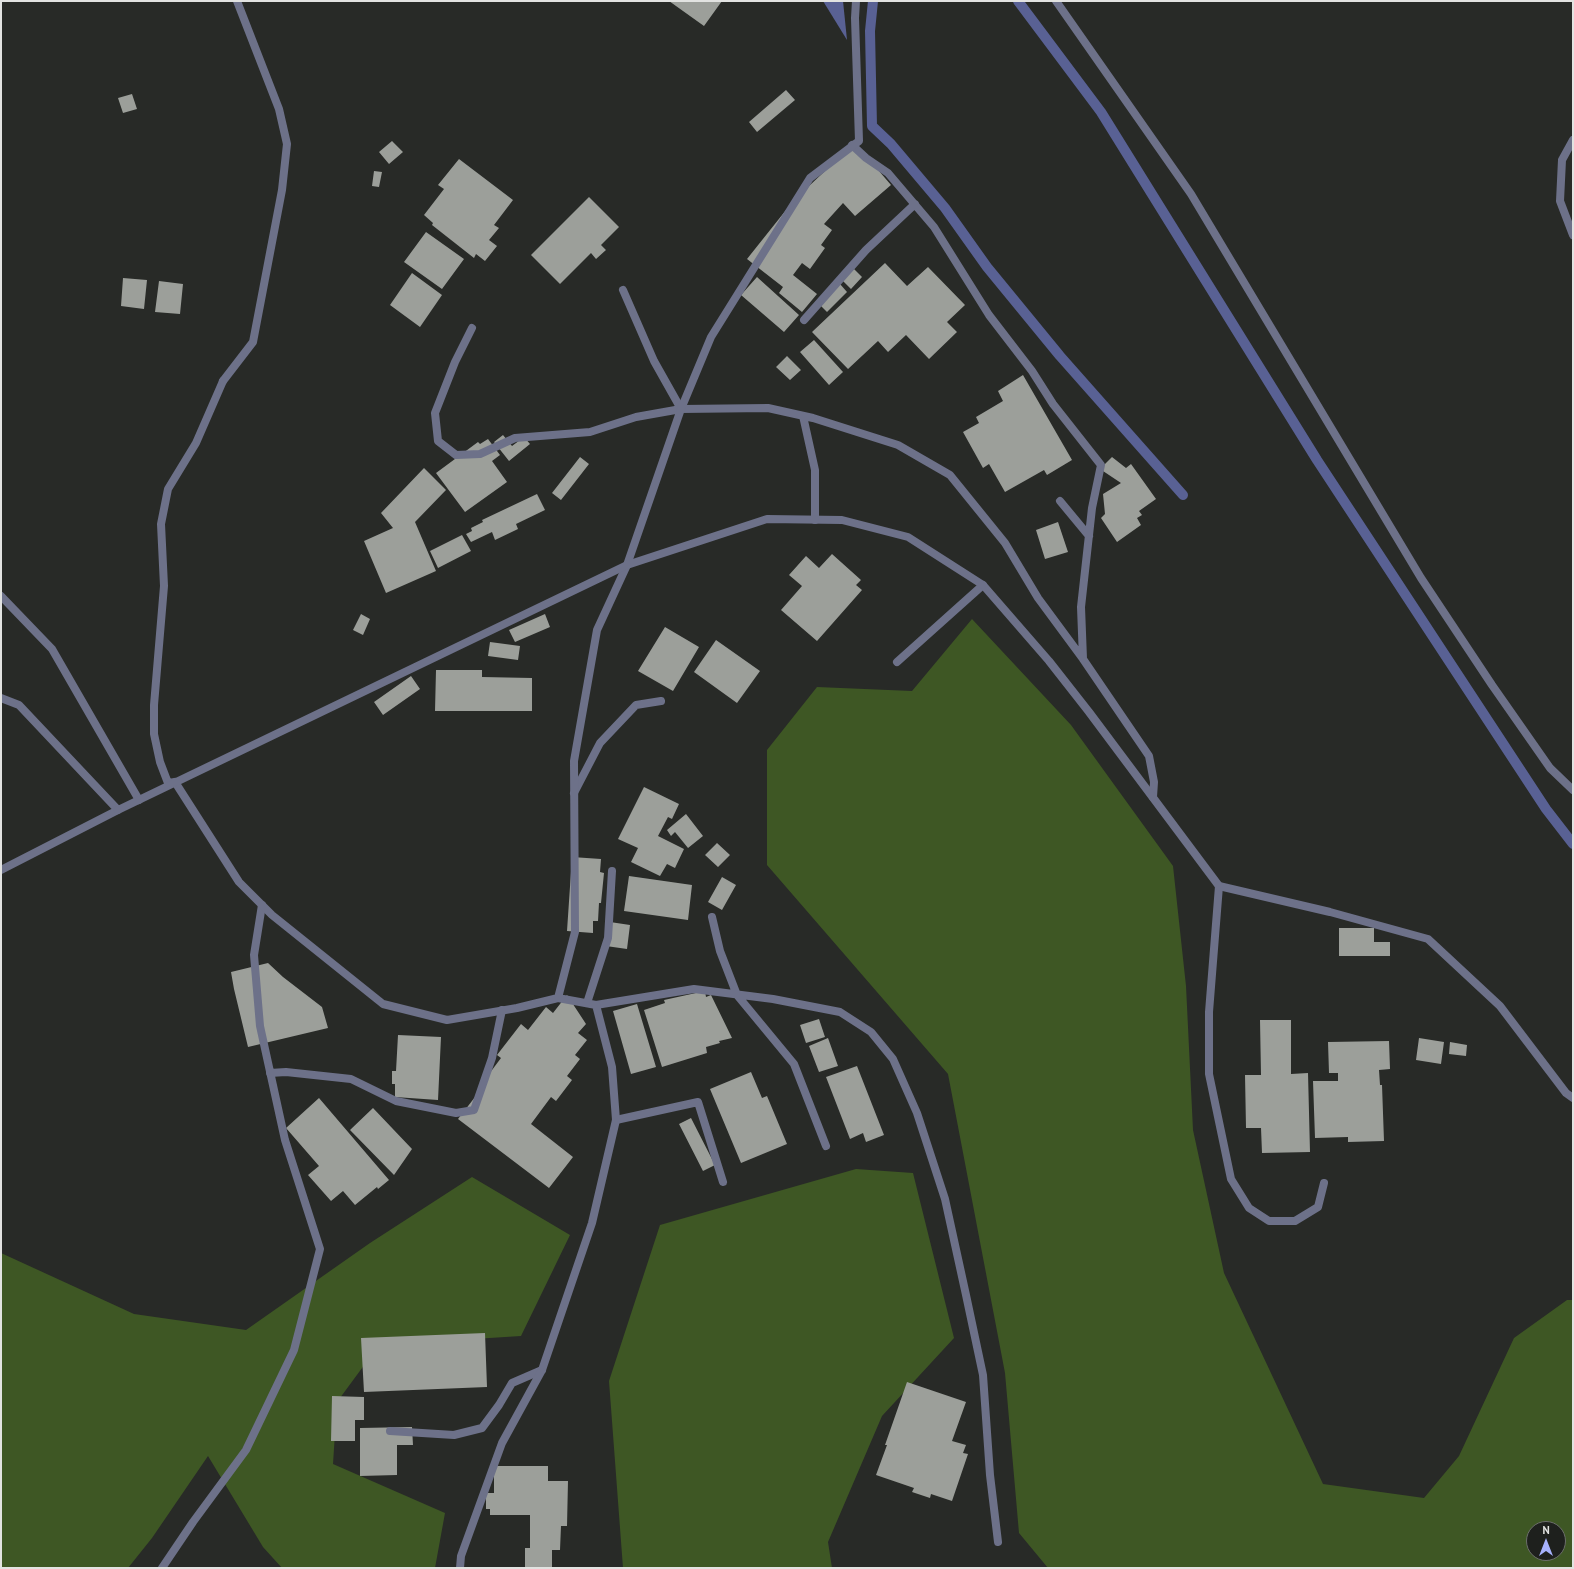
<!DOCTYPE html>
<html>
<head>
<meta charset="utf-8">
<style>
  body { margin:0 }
  #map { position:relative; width:1574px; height:1569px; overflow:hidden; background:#282a27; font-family:"PT Sans",sans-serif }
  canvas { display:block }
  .frame { position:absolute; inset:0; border:2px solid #e2e3e1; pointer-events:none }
  .north { position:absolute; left:1526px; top:1521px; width:40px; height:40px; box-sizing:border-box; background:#1e201d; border:1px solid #6c6e6b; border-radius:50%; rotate:0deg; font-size:11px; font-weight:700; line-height:16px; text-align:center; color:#e2e3e1 }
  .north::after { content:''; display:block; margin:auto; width:14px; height:18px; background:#a6b1fc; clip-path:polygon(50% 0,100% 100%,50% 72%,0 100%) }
</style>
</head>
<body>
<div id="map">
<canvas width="1574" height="1569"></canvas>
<div class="frame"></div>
<div class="north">N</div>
</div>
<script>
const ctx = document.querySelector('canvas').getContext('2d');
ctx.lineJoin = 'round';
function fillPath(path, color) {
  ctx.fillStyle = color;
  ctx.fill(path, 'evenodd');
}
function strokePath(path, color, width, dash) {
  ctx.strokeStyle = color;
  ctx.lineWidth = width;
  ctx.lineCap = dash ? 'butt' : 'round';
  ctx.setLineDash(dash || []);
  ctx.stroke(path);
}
const forest = new Path2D(`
  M972 619 1071 725 1173 866 1186 986 1193 1130 1224 1273 1323 1484 1424 1498 1459 1456 1514 1338 1567 1300H1573V1568H1048L1019 1533 1005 1373 948 1074 767 865V750L817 687 912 691ZM1534 1529H1558V1553H1534Z
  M856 1169 913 1173 954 1338 882 1416 828 1542 832 1568H623L609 1381 660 1225Z
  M472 1177 570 1235 521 1336 379 1345 337 1402 333 1464 445 1513 435 1568H282L263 1547 208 1456 152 1538 128 1568H1V1253L134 1314 246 1330 370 1243Z`);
const water = new Path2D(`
  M823 1H843L847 40Z`);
const stream = new Path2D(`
  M873 1 870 31 872 126 891 144 945 208 987 267 1060 356 1183 495
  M1018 1 1101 112 1317 460 1546 809 1573 844`);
const building = new Path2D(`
  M669 1H722L704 26Z
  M786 90 795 100 757 132 749 122Z
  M132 94 137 109 123 113 118 98Z
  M392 141 403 152 389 164 379 152Z
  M855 143 891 185 855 216 843 203 824 224 832 230 821 245 825 248 810 269 802 263 793 275 817 294 802 312 779 293 783 287 747 259 794 200Z
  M459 159 513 200 494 225 499 228 489 240 497 246 485 261 476 254 474 258 432 225 433 223 424 215 444 189 438 185Z
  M374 171 382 172 379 187 372 186Z
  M589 197 619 227 601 245 606 250 596 259 591 253 560 284 531 255Z
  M426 232 464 259 442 289 404 262Z
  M885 263 907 286 928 267 965 305 947 322 957 332 929 359 906 335 888 352 878 341 848 369 812 332Z
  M854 269 862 277 851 289 842 280Z
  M412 273 442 295 420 327 390 305Z
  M757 277 799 315 784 332 741 295Z
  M123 278 147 280 144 309 121 306Z
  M159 281 183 284 180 314 155 312Z
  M840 284 847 292 827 312 819 304Z
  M814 340 843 372 829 385 800 352Z
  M787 356 801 370 790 380 776 367Z
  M1023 375 1072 460 1047 475 1044 470 1005 492 989 464 983 468 963 432 979 423 976 417 1003 401 998 391Z
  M503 435 512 446 524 437 530 444 509 461 494 442Z
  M488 439 500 455 492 461 507 482 465 512 436 473 478 442 480 444Z
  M580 457 589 464 561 500 552 493Z
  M1112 457 1126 468 1131 464 1156 499 1139 511 1142 515 1137 518 1141 525 1117 542 1101 518 1105 514 1103 494 1121 483 1103 471 1104 465Z
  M424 468 446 490 415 522 436 571 386 593 364 541 393 528 381 513Z
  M537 494 545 510 516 524 518 529 495 540 492 532 471 542 466 534 472 531 471 528 483 522 482 520Z
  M1058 522 1068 552 1045 559 1036 530Z
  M462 535 471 551 438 568 430 551Z
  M832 554 861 580 856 585 862 590 817 641 781 610 802 586 789 575 806 556 819 568Z
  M361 614 370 619 363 635 353 630Z
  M545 614 550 627 515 642 509 630Z
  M665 627 699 647 673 691 638 671Z
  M716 640 760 671 737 703 694 672Z
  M490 642 520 646 518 660 488 656Z
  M436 670H482V677L532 678V711H435Z
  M411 676 420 689 383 715 374 702Z
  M644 787 679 804 672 819 668 817 658 836 684 849 675 868 667 864 660 876 631 862 638 848 618 839Z
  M686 814 703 836 688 848 675 832 671 836 667 830Z
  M717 843 730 855 718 867 705 855Z
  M572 857 601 859 600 872 604 873 601 903H599L598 921H593V933L567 931Z
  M629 876 692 885 688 920 624 911Z
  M722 877 736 885 722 910 708 902Z
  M610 922 630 925 627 949 606 946Z
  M1339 928H1374V942H1390V956H1339Z
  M268 963 283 977 322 1007 328 1028 248 1047 234 989 231 972Z
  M705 991 706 997 711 995 732 1038 719 1041 720 1043 706 1047 707 1053 662 1067 644 1010 665 1003 664 1000Z
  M567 995 586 1024 578 1033 587 1040 575 1055 580 1059 567 1076 572 1080 556 1101 551 1097 531 1124 573 1157 549 1188 458 1119 482 1088 480 1086 501 1058 497 1055 521 1024 528 1030 546 1007 553 1013Z
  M637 1004 656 1067 631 1074 613 1011Z
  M819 1019 825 1037 806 1043 800 1025Z
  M1260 1020H1291V1074L1308 1073 1310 1152 1262 1153 1261 1128H1246L1245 1075H1261Z
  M398 1035 441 1037 438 1100 395 1097V1084H392V1071H396Z
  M828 1038 838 1066 819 1072 809 1046Z
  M1419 1038 1444 1042 1441 1064 1416 1060Z
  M1389 1041 1390 1069 1379 1070 1380 1085H1382L1384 1141 1348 1142V1137L1315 1138 1313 1081H1338V1073H1329L1328 1042Z
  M1450 1042 1467 1045 1466 1056 1449 1054Z
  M857 1066 884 1135 866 1142 863 1133 850 1139 826 1077Z
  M751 1072 762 1098 767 1096 787 1144 741 1163 710 1089Z
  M319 1098 389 1180 378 1189 377 1187 355 1205 343 1191 331 1201 308 1175 319 1166 286 1128Z
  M373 1108 412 1149 394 1175 350 1130Z
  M691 1118 715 1165 703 1171 679 1124Z
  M485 1333 487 1387 364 1392 361 1338Z
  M907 1382 966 1402 952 1441 966 1445 963 1453 968 1454 952 1501 931 1494 930 1498 912 1492 914 1488 876 1475 887 1445H885Z
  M332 1396 364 1397V1420H355V1441H331Z
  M412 1427 413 1445H397V1475L360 1476V1428Z
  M494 1466H548V1481H568L567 1526H561L560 1550H552V1567H525V1548H530V1515H490V1509H486V1493H494Z`);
const service = new Path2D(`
  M852 145 866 158 888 173 934 227 989 315 1032 371 1053 404 1101 465 1092 508 1081 607 1083 659 1149 756 1154 782 1153 797
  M623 290 654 361 681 409
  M804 320 866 250 915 204
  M472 328 455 362 435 413 438 441 456 455 480 454 515 438 590 432 636 417 681 409 768 408 813 418 898 445 950 475 1005 543 1038 598 1083 659
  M803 416 815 470V520
  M1060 501 1089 536
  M897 662 983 585
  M175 782 168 783 160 762 154 734V705L164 586 161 524 168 489 196 443 223 381
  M574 793 600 743 636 705 661 701
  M1219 886 1209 1012V1074L1231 1179 1249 1208 1269 1221H1295L1318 1207 1324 1183
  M712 917 720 951 737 995 794 1064 826 1146
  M587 1003 608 938 612 871
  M596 1005 694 989 773 999 840 1012 871 1032 893 1059 917 1113 945 1199 966 1295 983 1375 990 1475 998 1542
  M270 1073 286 1072 351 1079 396 1101 456 1113 474 1110 492 1058 502 1010
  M616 1120 698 1102 723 1182
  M390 1431 454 1435 482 1428 499 1405 512 1383 542 1370
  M162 1568 193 1522 246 1450 294 1350 320 1249 285 1140 260 1026 254 955 262 905`);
const minor = new Path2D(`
  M1056 1 1191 194 1421 578 1492 685 1550 768 1573 790
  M1573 140 1562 160 1560 201 1573 235
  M223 381 253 342 282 190 287 144 279 109 237 1
  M1 596 52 649 139 800
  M1 698 19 705 118 810 1 870
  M175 782 239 882 272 915 383 1004 447 1020 517 1008 558 998 596 1005 612 1067 616 1120 592 1223 542 1370 502 1443 461 1556 460 1568
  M558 998 575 932 574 761 597 630 627 565 681 409 711 337 810 178 859 141 855 18 856 1`);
const tertiary = new Path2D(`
  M118 810 627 565 767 519 842 520 908 537 983 585 1049 661 1089 712 1219 886 1330 912 1428 939 1500 1006 1566 1093 1573 1098`);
fillPath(forest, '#3e5724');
fillPath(water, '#596194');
strokePath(stream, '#596194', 10);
fillPath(building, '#9c9f9a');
strokePath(service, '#6d7189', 8);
strokePath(minor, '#6d7189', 8);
strokePath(tertiary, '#6d7189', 8);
</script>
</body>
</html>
